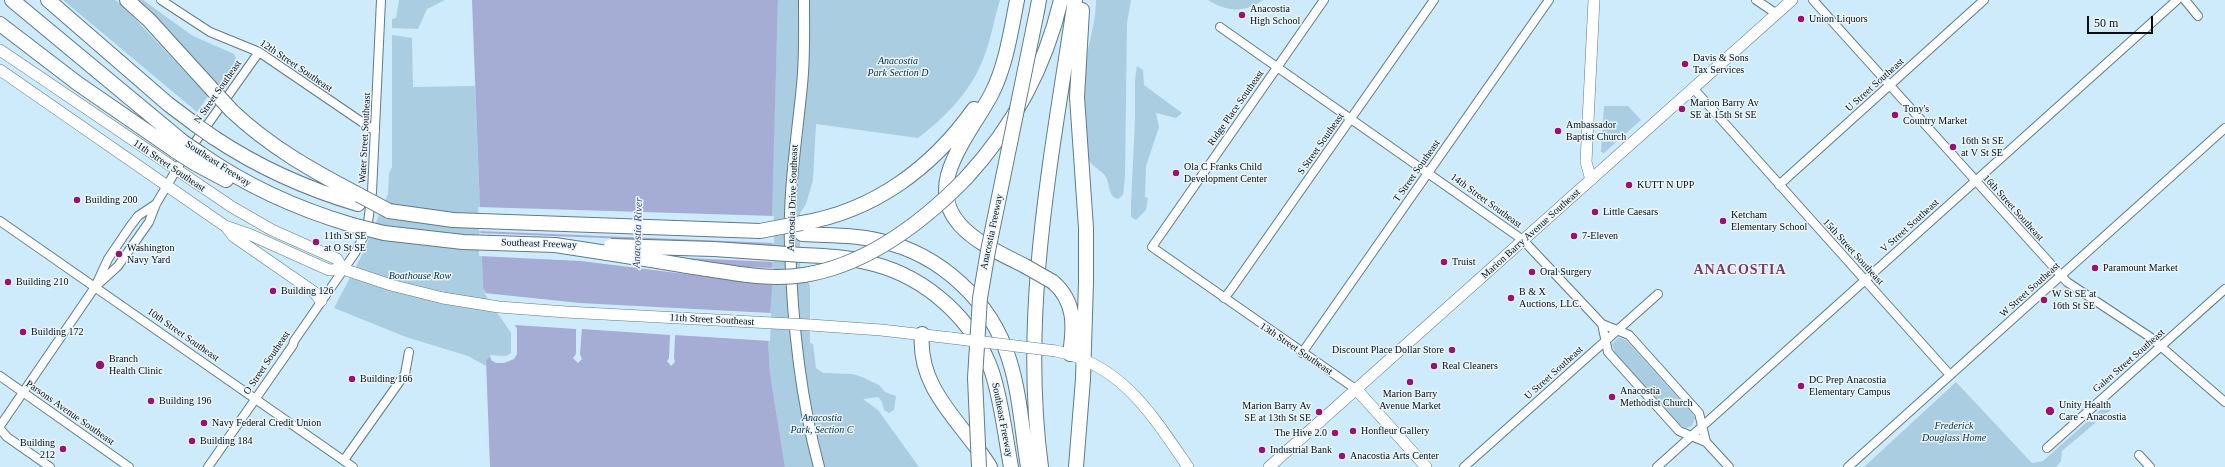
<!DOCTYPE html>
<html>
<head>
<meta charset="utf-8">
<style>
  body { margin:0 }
  #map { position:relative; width:2225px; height:467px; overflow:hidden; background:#ceebfc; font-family:"Times New Roman",serif }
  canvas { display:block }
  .scale { position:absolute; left:2087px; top:16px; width:66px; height:18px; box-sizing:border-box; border:2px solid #060f14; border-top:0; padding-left:5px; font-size:12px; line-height:14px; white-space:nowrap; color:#060f14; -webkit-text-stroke:3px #eaf5fc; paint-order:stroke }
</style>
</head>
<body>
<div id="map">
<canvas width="2225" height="467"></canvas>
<div class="scale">50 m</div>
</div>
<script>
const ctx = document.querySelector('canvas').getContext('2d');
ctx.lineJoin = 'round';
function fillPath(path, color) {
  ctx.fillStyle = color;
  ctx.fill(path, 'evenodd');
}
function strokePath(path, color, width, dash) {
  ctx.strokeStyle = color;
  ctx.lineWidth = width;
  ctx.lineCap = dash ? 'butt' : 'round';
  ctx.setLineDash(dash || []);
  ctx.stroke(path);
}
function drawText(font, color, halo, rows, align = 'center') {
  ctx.font = font + ' "Times New Roman",serif';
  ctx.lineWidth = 3;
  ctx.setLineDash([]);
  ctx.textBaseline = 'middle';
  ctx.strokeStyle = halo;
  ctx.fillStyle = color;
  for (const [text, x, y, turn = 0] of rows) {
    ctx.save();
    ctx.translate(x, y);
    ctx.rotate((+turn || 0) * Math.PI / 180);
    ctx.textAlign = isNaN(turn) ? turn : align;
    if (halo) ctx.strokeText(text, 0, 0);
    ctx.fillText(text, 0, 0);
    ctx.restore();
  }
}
const green = new Path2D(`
  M63 0H115L121 4 208 96 197 112Z
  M136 0H143L193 36 234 54C241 64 227 81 222 89Z
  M399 0H445L427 9 418 29 392 28V19L396 18Z
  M472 0 483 287 513 333V354L506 358 486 360V366L468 356 406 337 334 308 362 255 388 194 389 173 392 167V35L412 38 413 87 475 86Z
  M778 0H1000C994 19 991 39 984 57 972 90 946 117 918 138L816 124 813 180 806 204 800 213V266L810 286V343L813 344 816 368 823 373 853 374 862 377 879 385 885 392 896 396 894 410 889 413 884 410 882 402 878 397 863 399 878 410 919 467H785L770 373 768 338Z
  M1096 0H1131L1127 23 1125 177 1123 195 1118 199C1108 197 1110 185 1106 177 1102 170 1092 167 1089 160 1082 137 1082 81 1087 57 1090 35 1096 23 1096 0Z
  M1208 0H1263C1245 13 1227 12 1208 0Z
  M1137 66 1143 70 1144 85 1182 113 1176 118 1156 113 1159 127 1146 166 1145 197 1148 198 1146 210 1136 220 1131 217V204L1135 120V79Z
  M1604 106H1628L1641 120 1604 153 1601 152Z
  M1618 338H1621L1627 341 1692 413 1695 418 1692 426 1686 428 1680 425 1615 353 1612 344Z
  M1956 382 2032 463 2043 461 2107 404 2113 408 2062 451 2061 461 2056 467H1864Z`);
const water = new Path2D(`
  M472 0H778L772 216V288L768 338 770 373 785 467H490L486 360 490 357 506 358 513 354V333L490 301 483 287Z`);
const pier = new Path2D(`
  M478 207 774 216V243L479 231Z
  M479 233 774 245V262L687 258 742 267 774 268V285L581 261 479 256Z
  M484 293 580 303 771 313 770 341 675 335 674 358 675 362 671 366 667 361 669 358 670 335 582 329 580 354 582 359 578 363 573 358 576 354V329L515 325 517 329V354L514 359 504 363H496L491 360 490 355 506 356 511 353V333Z`);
const minor = new Path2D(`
  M161 0 210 32 259 52 375 131
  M1324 0 1152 247 1357 390
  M1756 0 1777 14
  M1813 0 2067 282 2150 337 2225 402
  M2185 0 2198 16
  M1220 27 1523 240 1602 324 1608 352 1679 431 1706 442 1729 467
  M1693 88 1950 375
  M1779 185 1984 0
  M0 221 353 467
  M95 287 118 266 149 222 156 204 181 162 259 52
  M1224 298 1230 291 1434 0
  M1602 324 1629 335 1699 413 1706 442
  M1302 353 1549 0
  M0 376 129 467
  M0 426 95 287 108 259 129 228 138 216 156 204
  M0 429 7 437 50 467
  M2047 448 2225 289
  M2139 455 2150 467
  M344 460 405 374 409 352
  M208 467 293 345 294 341 355 253 367 230 372 192 381 0
  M1464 467 1658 294
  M1657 467 2177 0
  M1848 467 2225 128`);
const tertiary = new Path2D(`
  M804 0C804 28 805 57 802 85 797 138 788 191 790 245 792 319 800 396 819 467`);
const secondary = new Path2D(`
  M0 50 232 207 272 230 337 259 343 269
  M0 70 225 226 251 235 329 270 343 269 391 285 443 298
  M1591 180 1586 162 1594 0
  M227 228 233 236 314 292 321 301
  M810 325 881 330 951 338
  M1056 351C1123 365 1152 415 1188 467
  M1357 390 1426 467
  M1269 467 1792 0`);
const motorway = new Path2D(`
  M12 0 183 142
  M48 0 168 104 196 125
  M127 0 149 20 210 87
  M1017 0C1011 31 1006 65 992 93 980 116 964 136 954 159 925 220 981 244 1025 266
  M1037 11 1039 0
  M0 24 77 83 177 152
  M232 111C270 147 313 171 359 195
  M213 137C258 167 307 189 358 204
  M201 154C248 187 298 209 352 225
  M196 164 226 180
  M966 178C1013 127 1045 68 1061 0
  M389 211 453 220 760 231
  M802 223C874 211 932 168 974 109
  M384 233 463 242 555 245
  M802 234C828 235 855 235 881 241 940 254 991 301 1009 359 1020 393 1022 431 1028 467
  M802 255C826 256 850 257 874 264 927 278 974 320 992 372 1002 403 1005 435 1011 467
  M1053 282C1076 302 1074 327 1070 354
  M922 334C917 390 964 424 990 467
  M1041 467C1020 310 1052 155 1075 0
  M1076 467 1083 379 1086 282V228L1077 97 1082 10`);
const secondaryBridge = new Path2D(`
  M443 298 499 307 566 312 810 325
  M951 338 1056 351`);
const motorwayBridge = new Path2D(`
  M210 87 232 111
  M196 125 213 137
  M183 142 201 154
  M177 152 196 164
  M359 195 389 211
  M352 225 384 233
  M760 231 802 223
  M555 245C601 252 647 259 693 267 730 272 767 281 804 275 867 265 923 222 966 178
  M611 246 714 249 802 255
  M1025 266 1053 282
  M979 467 975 378 980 298 988 251 1037 11`);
const markers = [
  [1242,15,4,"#931570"],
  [1801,19,4,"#931570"],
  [1685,64,4,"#931570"],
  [1682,109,4,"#931570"],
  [1895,115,4,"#931570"],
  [1558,131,4,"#931570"],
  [1953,147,4,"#931570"],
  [1176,173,4,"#931570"],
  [1629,185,4,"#931570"],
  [77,200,4,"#931570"],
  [1595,212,4,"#931570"],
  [1723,221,4,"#931570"],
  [1574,236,4,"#931570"],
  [316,242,4,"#931570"],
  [119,254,4,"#931570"],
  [1444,262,4,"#931570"],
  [2095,268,4,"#931570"],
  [1532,272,4,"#931570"],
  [8,282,4,"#931570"],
  [273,291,4,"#931570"],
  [1511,298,4,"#931570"],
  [2044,300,4,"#931570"],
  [23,332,4,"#931570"],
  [1452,350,4,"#931570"],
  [100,365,5,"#931570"],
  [1434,366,4,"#931570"],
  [352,379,4,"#931570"],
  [1410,382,4,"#931570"],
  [1801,386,4,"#931570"],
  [1612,397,4,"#931570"],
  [151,401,4,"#931570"],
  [2050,411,5,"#931570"],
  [1319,412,4,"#931570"],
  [204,423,4,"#931570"],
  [1353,431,4,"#931570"],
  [1335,433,4,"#931570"],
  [192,441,4,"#931570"],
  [63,449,4,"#931570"],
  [1262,450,4,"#931570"],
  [1342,456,4,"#931570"]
];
const poiNames = [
  ["Anacostia",1250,9],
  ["High School",1250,21],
  ["Union Liquors",1809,19],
  ["Davis & Sons",1693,58],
  ["Tax Services",1693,70],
  ["Marion Barry Av",1690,103],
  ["SE at 15th St SE",1690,115],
  ["Tony's",1903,109],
  ["Country Market",1903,121],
  ["Ambassador",1566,125],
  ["Baptist Church",1566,137],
  ["16th St SE",1961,141],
  ["at V St SE",1961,153],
  ["Ola C Franks Child",1184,167],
  ["Development Center",1184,179],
  ["KUTT N UPP",1637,185],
  ["Building 200",85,200],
  ["Little Caesars",1603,212],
  ["Ketcham",1731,215],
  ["Elementary School",1731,227],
  ["11th St SE",324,236],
  ["at O St SE",324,248],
  ["7-Eleven",1582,236],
  ["Washington",127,248],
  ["Navy Yard",127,260],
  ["Truist",1452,262],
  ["Paramount Market",2103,268],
  ["Oral Surgery",1540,272],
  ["Building 210",16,282],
  ["Building 126",281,291],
  ["B & X",1519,292],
  ["Auctions, LLC.",1519,304],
  ["W St SE at",2052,294],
  ["16th St SE",2052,306],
  ["Building 172",31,332],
  ["Discount Place Dollar Store",1444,350,"right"],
  ["Branch",109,359],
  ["Health Clinic",109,371],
  ["Real Cleaners",1442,366],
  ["Building 166",360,379],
  ["DC Prep Anacostia",1809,380],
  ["Elementary Campus",1809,392],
  ["Anacostia",1620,391],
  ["Methodist Church",1620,403],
  ["Marion Barry",1410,394,"center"],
  ["Avenue Market",1410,406,"center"],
  ["Building 196",159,401],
  ["Unity Health",2059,405],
  ["Care - Anacostia",2059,417],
  ["Marion Barry Av",1311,406,"right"],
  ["SE at 13th St SE",1311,418,"right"],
  ["Navy Federal Credit Union",212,423],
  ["Honfleur Gallery",1361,431],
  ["The Hive 2.0",1327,433,"right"],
  ["Building 184",200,441],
  ["Building",55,443,"right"],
  ["212",55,455,"right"],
  ["Industrial Bank",1270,450],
  ["Anacostia Arts Center",1350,456]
];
const parkNames = [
  ["Anacostia",898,61],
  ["Park Section D",898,73],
  ["Boathouse Row",420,276],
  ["Anacostia",822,418],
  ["Park, Section C",822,430],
  ["Frederick",1954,426],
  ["Douglass Home",1954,438]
];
const streetNames = [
  ["12th Street Southeast",296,66,34],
  ["U Street Southeast",1875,85,-42],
  ["N Street Southeast",218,92,-55],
  ["Ridge Place Southeast",1236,108,-55],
  ["Water Street Southeast",365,138,-87],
  ["S Street Southeast",1321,144,-55],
  ["Southeast Freeway",218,164,33],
  ["11th Street Southeast",169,166,34],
  ["T Street Southeast",1417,171,-55],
  ["Anacostia Drive Southeast",793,198,-88],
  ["14th Street Southeast",1486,201,36],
  ["16th Street Southeast",2013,208,48],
  ["V Street Southeast",1910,226,-42],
  ["Anacostia Freeway",992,232,-78],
  ["Marion Barry Avenue Southeast",1531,234,-42],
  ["Southeast Freeway",539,244,2],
  ["15th Street Southeast",1853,252,48],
  ["W Street Southeast",2030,290,-42],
  ["11th Street Southeast",712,320,3],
  ["10th Street Southeast",183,335,35],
  ["13th Street Southeast",1296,349,34],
  ["Galen Street Southeast",2129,361,-41],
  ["O Street Southeast",267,363,-56],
  ["U Street Southeast",1554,373,-42],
  ["Parsons Avenue Southeast",70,413,35],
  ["Southeast Freeway",1002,420,79]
];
const waterNames = [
  ["Anacostia River",638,233,-88]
];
const districtNames = [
  ["ANACOSTIA",1740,270]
];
fillPath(green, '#aacde1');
fillPath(water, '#a6add5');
fillPath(pier, '#ceebfc');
strokePath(minor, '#607a88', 10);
strokePath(tertiary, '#607a88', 12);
strokePath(secondary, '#607a88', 12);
strokePath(motorway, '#607a88', 16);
strokePath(minor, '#fff', 8);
strokePath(tertiary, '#fff', 10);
strokePath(secondary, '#fff', 11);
strokePath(motorway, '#fff', 14);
strokePath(secondaryBridge, '#607a88', 12, []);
strokePath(motorwayBridge, '#607a88', 16, []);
strokePath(secondaryBridge, '#fff', 11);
strokePath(motorwayBridge, '#fff', 14);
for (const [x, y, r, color] of markers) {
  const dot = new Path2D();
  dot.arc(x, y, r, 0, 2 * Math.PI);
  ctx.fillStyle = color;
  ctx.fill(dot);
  strokePath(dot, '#eaf5fc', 1.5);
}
drawText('10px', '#060f14', '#eaf5fc', poiNames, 'left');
drawText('italic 10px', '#062e3f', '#eaf5fc', parkNames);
drawText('10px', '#060f14', '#eaf5fc', streetNames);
drawText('italic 11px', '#3f457a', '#eaf5fc', waterNames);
ctx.letterSpacing = '1px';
drawText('bold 14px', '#793b62', '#eaf5fc', districtNames);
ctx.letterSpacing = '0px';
</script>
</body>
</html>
